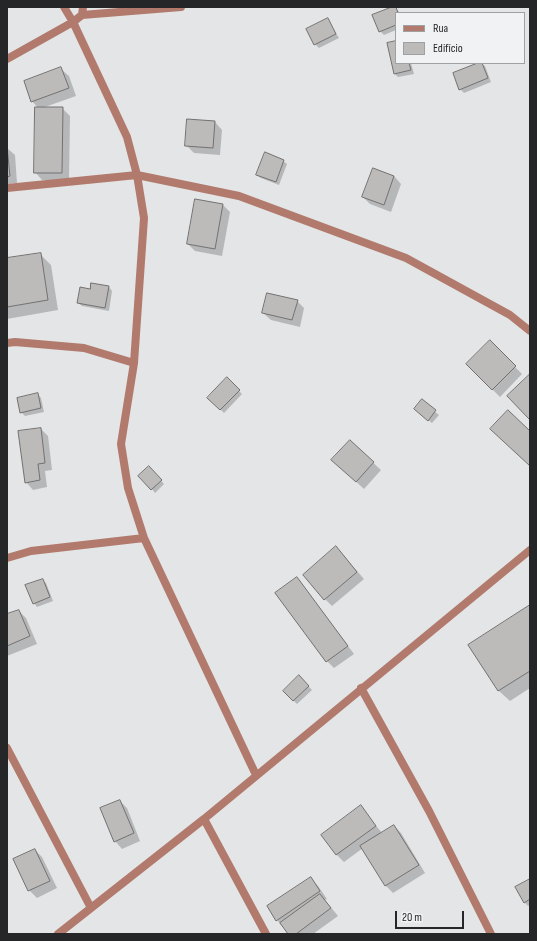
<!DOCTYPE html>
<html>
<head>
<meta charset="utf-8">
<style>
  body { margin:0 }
  #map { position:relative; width:537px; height:941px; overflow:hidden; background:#e3e5e7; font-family:"Sofia Sans Condensed",sans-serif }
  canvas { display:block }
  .frame { position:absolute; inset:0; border:8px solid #252627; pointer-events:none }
  .legend { position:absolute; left:395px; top:12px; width:130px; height:52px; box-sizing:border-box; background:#f1f2f4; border:1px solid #9fa0a2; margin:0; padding:5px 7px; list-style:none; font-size:12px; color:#252627 }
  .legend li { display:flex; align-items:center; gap:8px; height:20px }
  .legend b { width:20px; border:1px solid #9fa0a2 }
  .scale { position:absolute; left:395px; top:911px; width:69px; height:18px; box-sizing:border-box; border:2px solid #252627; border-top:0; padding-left:5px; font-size:12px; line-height:14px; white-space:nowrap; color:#252627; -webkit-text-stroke:3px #f1f2f4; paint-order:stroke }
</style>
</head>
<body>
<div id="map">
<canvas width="537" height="941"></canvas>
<div class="frame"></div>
<ul class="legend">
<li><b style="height:5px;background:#b17a6c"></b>Rua</li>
<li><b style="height:11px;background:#bdbbba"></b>Edifício</li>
</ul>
<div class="scale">20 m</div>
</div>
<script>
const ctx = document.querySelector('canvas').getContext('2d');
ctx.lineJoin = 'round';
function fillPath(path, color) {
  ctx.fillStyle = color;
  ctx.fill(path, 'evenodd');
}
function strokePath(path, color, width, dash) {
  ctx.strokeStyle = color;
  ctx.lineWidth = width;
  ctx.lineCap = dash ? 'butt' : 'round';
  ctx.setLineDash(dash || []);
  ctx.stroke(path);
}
const shadow = new Path2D(`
  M395 7 400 13H396V30L384 35 380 31Z
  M327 19 339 38 319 48 315 44Z
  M396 42V63H411L414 74 398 77 395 74 388 44Z
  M480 63 485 66 491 82 464 93 460 89Z
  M61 69 69 76 76 96 42 108H62L70 116 69 180H42L35 172 38 108 32 101Z
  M188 120 215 122 222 130 220 155 194 153 186 145Z
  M7 148 15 155 17 183 7 184Z
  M283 161 287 164 279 185 261 178 257 175Z
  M374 169 394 176 401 184 391 212 370 204 363 197Z
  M223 205 230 212 222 256 195 251 188 244Z
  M40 254 51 265 58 310 7 319V260Z
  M109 287 112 291 109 311 82 306 78 303Z
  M297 301 304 308 300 327 271 320 263 313Z
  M490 342 522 374 500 397 467 364Z
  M227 379 242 394 224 413 209 398Z
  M38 394 41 398 44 412 25 416 21 412Z
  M422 401 439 415 432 423 419 413Z
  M41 429 48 436 52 470 45 471 47 487 33 490 26 482Z
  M350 441 381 470 364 489 340 467Z
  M149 467 164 484 155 493 152 489Z
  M343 555 364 579 332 606 325 599Z
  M297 578 354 654 334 668 327 661Z
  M42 580 46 583 53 601 37 607 34 603Z
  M530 606V688L510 701 499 691 470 645Z
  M19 611 26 618 37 644 7 656V615Z
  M299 676 312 690 297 704 284 691Z
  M120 801 127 808 140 841 122 849 115 841Z
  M361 807 382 833 394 826 401 833 425 873 393 893 385 885 363 848 344 862 337 855 322 835Z
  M35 850 42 857 57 888 37 898 29 890Z
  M310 878 318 886 327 899 325 900 338 916 313 934H289L277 920Z
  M530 880V905L528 906 524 902Z`);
const building = new Path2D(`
  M392 7H396L398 13H396V25L379 32 372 15Z
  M328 18 336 34 314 45 306 29Z
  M396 41V63H409L411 70 394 74 387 43Z
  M478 63H482L488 78 459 90 453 73Z
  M61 67 69 88 31 102 24 81Z
  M35 107H63L62 173H34Z
  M187 119 215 121 213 148 185 146Z
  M7 147 10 176 7 177Z
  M265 152 284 160 276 182 256 175Z
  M373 168 394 176 384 205 362 197Z
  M195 199 223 204 215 249 187 244Z
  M41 253 48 300 7 307V258Z
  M91 283 109 286 105 308 77 303 80 287 90 289Z
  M267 293 298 300 292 320 262 313Z
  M490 340 516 366 492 390 466 364Z
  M530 374V420L507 396Z
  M227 377 240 390 220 410 207 398Z
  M38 393 41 408 20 413 17 398Z
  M422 399 436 410 428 421 414 409Z
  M508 410 530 431V466L490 429Z
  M41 428 45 463 38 464 40 480 25 483 18 431Z
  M350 440 374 462 356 482 331 460Z
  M149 466 162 480 151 490 138 476Z
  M336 546 357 572 324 600 303 575Z
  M297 577 348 646 326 662 275 593Z
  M43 579 50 597 33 604 25 585Z
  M530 605V671L498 691 468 645Z
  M19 610 30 636 7 646V614Z
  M299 675 309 686 293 701 283 691Z
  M120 800 134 833 114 842 100 808Z
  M361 805 376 826 336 855 321 835Z
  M394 825 419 865 385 886 360 846Z
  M35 849 50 881 28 891 13 859Z
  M311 877 320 891 276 921 267 906Z
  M530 879V899L524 903 515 887Z
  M320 894 331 908 296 934H288L280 923Z`);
const minor = new Path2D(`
  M64 7 73 22 127 137 137 175 144 218 134 363 121 444 128 488 144 538 256 775
  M82 15 181 7
  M7 59 73 22 82 15 83 7
  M7 188 137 175 239 196 406 258 510 315 530 331
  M7 343 15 342 84 348 134 363
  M7 558 31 551 144 538
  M361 688 429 811 491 934
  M7 748 91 908
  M204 819 266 934
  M58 934 204 819 530 550`);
fillPath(shadow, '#0003');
fillPath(building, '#bdbbba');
strokePath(building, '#737170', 1);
strokePath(minor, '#b17a6c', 8);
</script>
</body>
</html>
